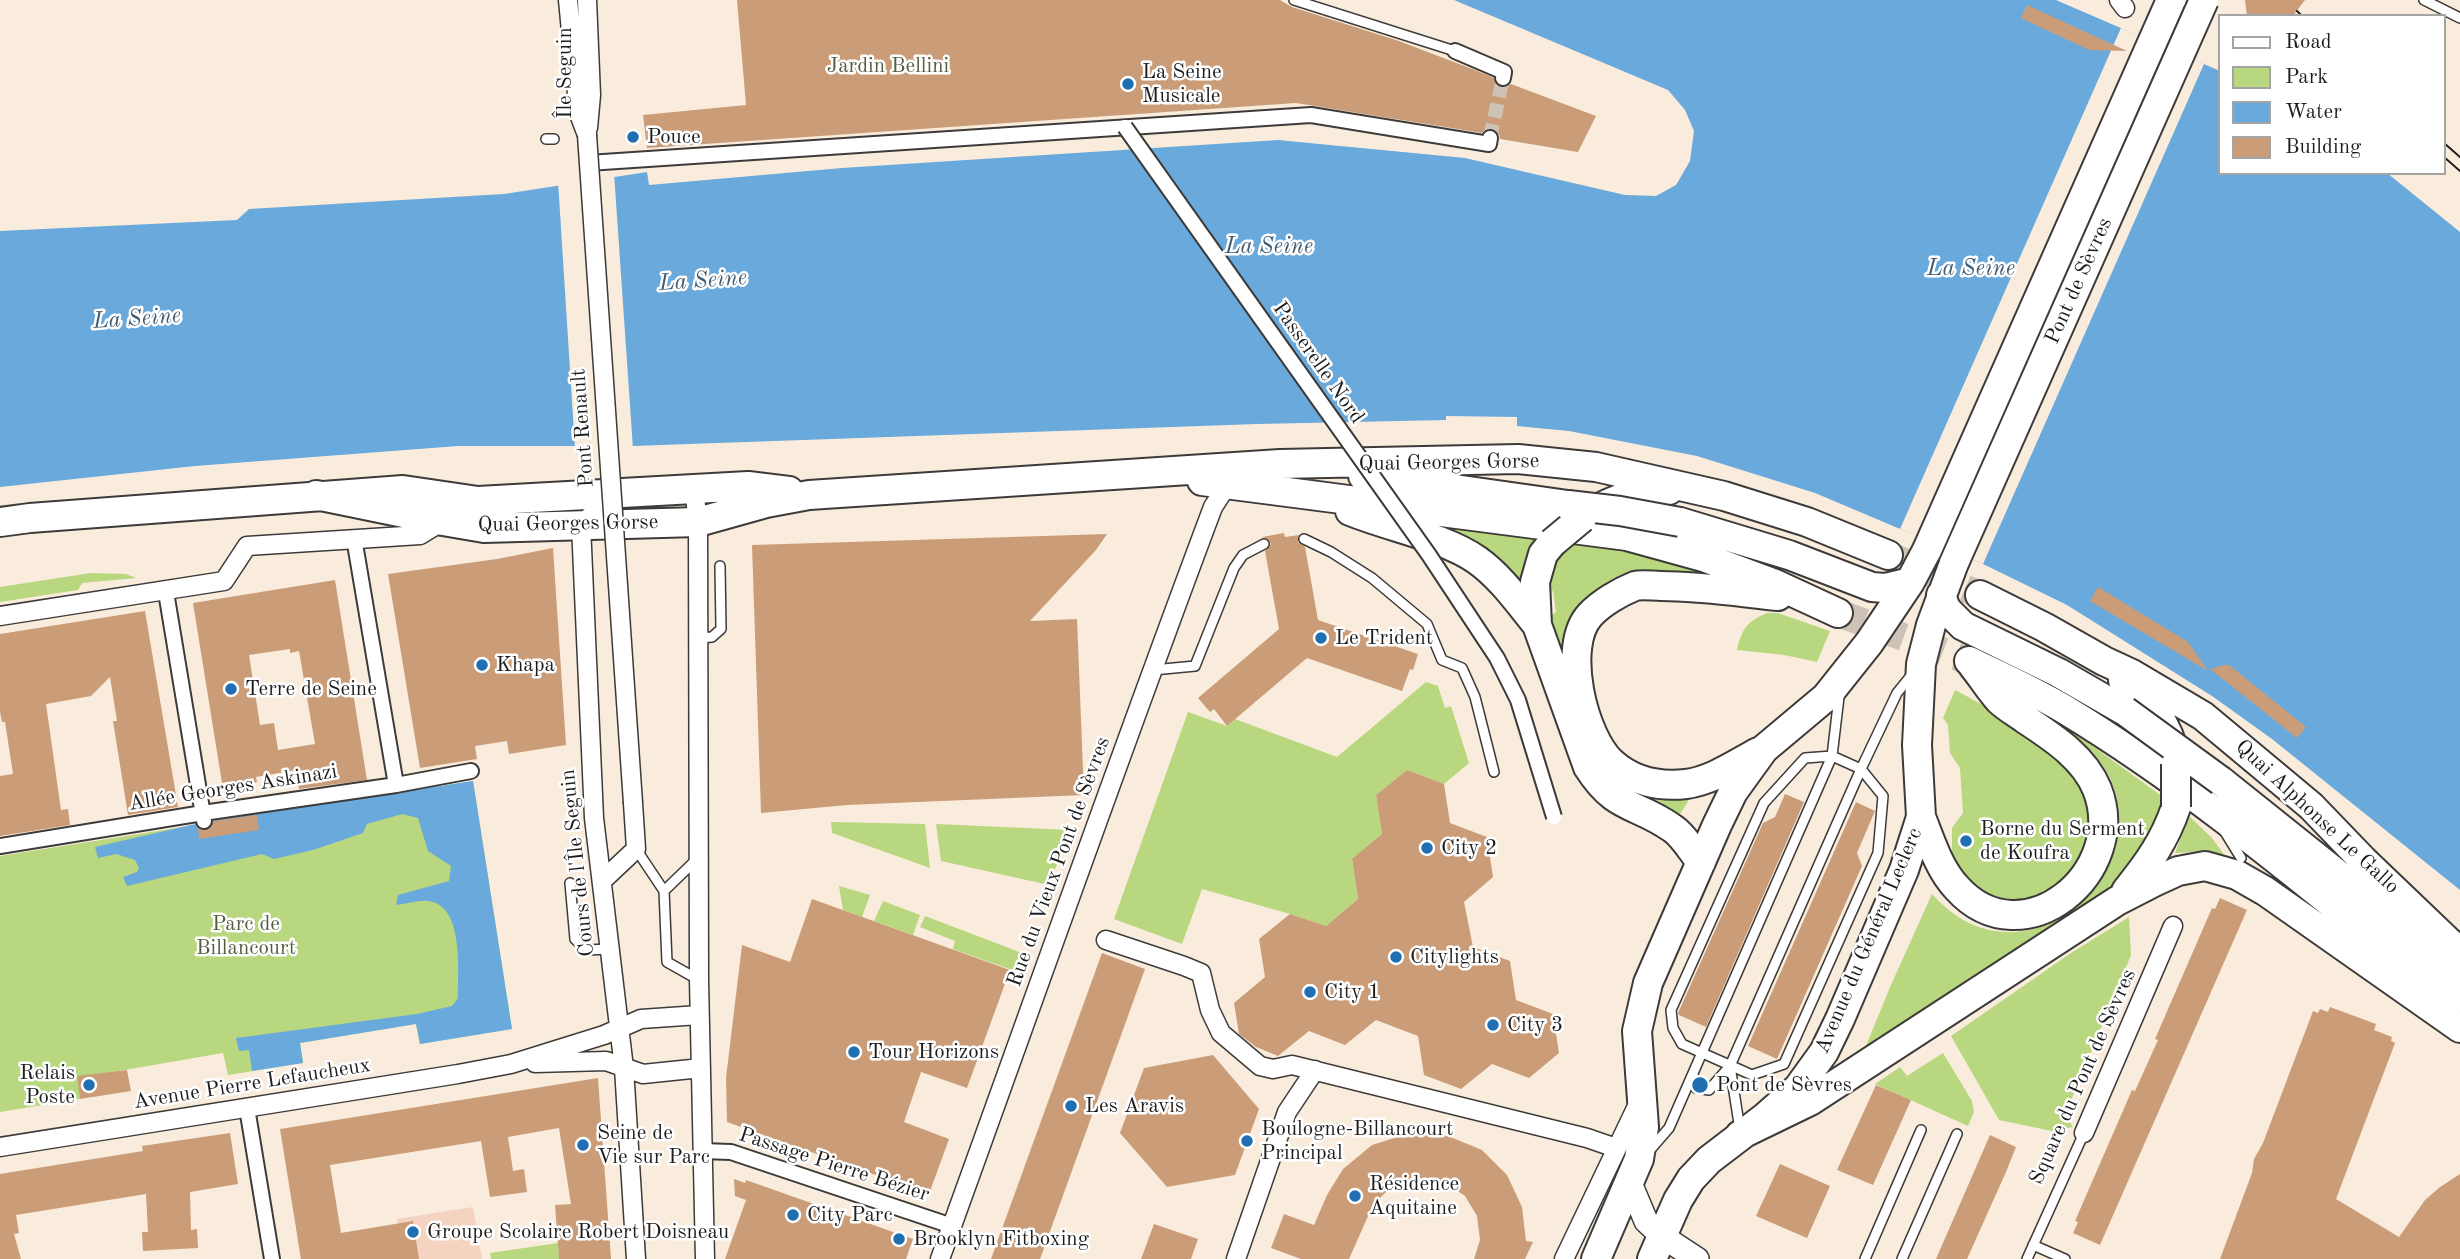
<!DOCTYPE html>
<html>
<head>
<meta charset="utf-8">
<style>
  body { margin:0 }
  #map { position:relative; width:2460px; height:1259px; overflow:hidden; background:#faecdd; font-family:"Old Standard TT",serif }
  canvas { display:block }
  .legend { position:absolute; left:2218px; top:14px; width:228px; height:161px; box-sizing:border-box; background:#fff; border:2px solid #a4a4a4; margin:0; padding:9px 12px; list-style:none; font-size:21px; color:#1c1c1c }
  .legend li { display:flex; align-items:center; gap:14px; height:35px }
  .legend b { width:35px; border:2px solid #a4a4a4 }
</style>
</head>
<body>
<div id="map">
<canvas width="2460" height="1259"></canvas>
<ul class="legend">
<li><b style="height:9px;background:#fff"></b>Road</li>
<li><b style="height:19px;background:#b8d77e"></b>Park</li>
<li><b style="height:19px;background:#69a9dc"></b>Water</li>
<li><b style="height:19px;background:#ca9d78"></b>Building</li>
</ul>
</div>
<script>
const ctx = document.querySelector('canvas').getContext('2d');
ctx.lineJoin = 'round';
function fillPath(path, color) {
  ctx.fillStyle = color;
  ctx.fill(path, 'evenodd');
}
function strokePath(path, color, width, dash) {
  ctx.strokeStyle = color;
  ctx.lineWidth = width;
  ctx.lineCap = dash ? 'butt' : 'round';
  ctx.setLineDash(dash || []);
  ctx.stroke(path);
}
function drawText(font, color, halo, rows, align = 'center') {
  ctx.font = font + ' "Old Standard TT",serif';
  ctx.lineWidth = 5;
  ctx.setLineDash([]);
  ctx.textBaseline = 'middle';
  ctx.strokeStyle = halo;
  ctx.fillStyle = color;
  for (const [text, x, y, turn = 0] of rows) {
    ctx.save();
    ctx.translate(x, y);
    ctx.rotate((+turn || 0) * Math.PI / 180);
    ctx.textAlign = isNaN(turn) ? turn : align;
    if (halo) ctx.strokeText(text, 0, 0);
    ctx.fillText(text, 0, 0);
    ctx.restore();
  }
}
const built = new Path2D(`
  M473 1207 482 1259H301L297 1240 397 1224V1219Z`);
const green = new Path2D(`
  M1417 524 1538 538 1527 560 1524 598Z
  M1573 542H1598L1746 578 1669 577 1577 623 1595 753 1695 790 1679 816 1626 791 1600 771 1548 617 1556 612 1553 591 1544 590 1547 567Z
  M91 573 126 574 136 578 82 583 78 590 0 602V587Z
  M1767 613H1778L1830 631 1817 662 1784 655 1737 650C1742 629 1746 622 1767 613Z
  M1426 682 1438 686 1445 708 1451 706 1469 763 1444 784 1407 770 1376 795 1382 834 1352 860 1358 899 1326 926 1290 914 1202 889 1182 944 1114 919 1188 712 1227 726 1235 719 1337 757Z
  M1955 690C1994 710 2055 746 2078 783 2107 829 2075 889 2025 901 2013 904 1995 900 1982 899L1952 862V828L1963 813 1960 768 1950 753 1948 725 1943 718Z
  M2044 711 2166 799 2149 848 2107 894 1916 1019 1865 1048 1891 985 1932 894C1950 913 1969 927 1995 931 2071 943 2139 859 2114 788 2105 761 2085 744 2064 727 2057 722 2048 716 2044 711Z
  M473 781 512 1029 420 1044 416 1024 300 1043 303 1063 228 1075 223 1053 78 1078 80 1099 0 1112V856Z
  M2189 816 2212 838 2225 856 2196 852 2175 853Z
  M831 822 925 824 930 868 832 833Z
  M936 824 1070 830 1049 885 941 861Z
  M839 886 870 895 862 917 843 910Z
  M883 901 920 915 913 935 874 921Z
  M925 916 1022 953 1015 971 953 949 955 941 920 927Z
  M2129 917 2131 955 2065 1115 2073 1127 2052 1131 1999 1120 1951 1036 2071 953Z
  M1943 1053 1972 1101 1974 1112 1968 1126 1875 1084 1900 1067 1907 1076Z
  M558 1243 559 1259H491L490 1253Z`);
const water = new Path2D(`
  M1454 0H2056L2220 71V173H2387L2460 232V890L2272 739 2212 696 2067 605 1983 564 1815 493 1697 456 1569 431 1517 426V417L1446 416V420L1257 424 633 446H458L195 466 0 487V231L237 220 249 209 504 194 647 172 649 185 842 168 1278 140 1465 158 1625 195 1656 196 1676 185 1690 161 1694 131 1685 110 1668 90Z
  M473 781 512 1029 420 1044 416 1024 300 1043 303 1063 252 1071 249 1050 239 1051 236 1038 417 1014 452 1006 458 998C458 972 464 906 429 901 419 900 406 904 396 905L398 895 449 881 451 866 428 851 418 818 402 814 367 824 363 833 313 850 274 859 262 854 127 886 123 877 137 872 139 868 135 860 116 854 98 858 95 847 204 822Z`);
const pier = new Path2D(`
  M2121 28 2204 64 1983 564 1900 529Z
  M614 173 633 449H575L558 181Z`);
const building = new Path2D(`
  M737 0H1280L1292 7 1399 41 1475 70 1494 78 1496 85 1501 87 1511 84 1596 116 1578 152 1500 139 1499 134 1492 129H1486L1482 133 1296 103 647 148 643 115 746 105Z
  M2245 0H2305L2293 16H2247Z
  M2027 5 2127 51 2089 50 2021 18Z
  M1284 533 1285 537 1299 535 1298 542 1305 547 1318 620 1418 654 1413 670 1410 669 1402 691 1307 658 1227 726 1214 709 1210 712 1198 698 1279 629 1265 551 1271 544 1268 539 1262 537Z
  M1107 534 1096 550 1030 621 1077 619 1084 795 847 805 761 813 752 545Z
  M553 548 566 745 509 754 507 741 475 746 477 759 420 768 388 574 497 559Z
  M335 580 367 780 299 789 296 770 256 777 257 782 228 787 227 782 222 783 193 603ZM290 649V653L299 651 315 744 278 750 274 723 260 725 249 655Z
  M2098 587 2188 642 2208 671 2090 601Z
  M145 611 178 807 128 815 113 721H117L110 677 91 696 46 704 61 810 68 809 70 825 0 836V776L13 774 5 722H2L0 712V634Z
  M2224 665H2229L2306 727 2297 738 2210 669Z
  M1407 770 1444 784 1450 823 1487 837 1493 877 1464 902 1473 947 1510 961 1516 1000 1553 1014 1559 1053 1529 1078 1492 1064 1461 1089 1424 1075 1418 1036 1376 1020 1345 1045 1309 1031 1278 1056 1256 1047 1239 1034 1234 1003 1265 977 1259 939 1290 914 1326 926 1358 899 1352 859 1382 834 1376 795Z
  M1785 794 1804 802 1706 1027 1679 1015 1678 1013 1763 823 1775 817Z
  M1856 802 1875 811 1857 853 1862 866 1777 1059 1748 1046Z
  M257 815 259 830 199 839 198 828 206 830 211 828 213 821Z
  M2220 898 2247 910 2100 1245 2073 1233 2078 1222 2075 1221 2132 1090 2135 1091 2158 1040 2155 1039 2212 908 2215 909Z
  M812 899 1010 970 967 1088 921 1072 904 1122 949 1139 929 1194 727 1122 726 1078 742 945 790 962Z
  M1102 953 1145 969 1040 1259H991Z
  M2330 1007 2376 1024 2374 1030 2392 1037 2391 1041 2395 1043 2336 1199 2399 1237 2425 1200 2440 1187 2460 1174V1259H2220L2252 1173 2254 1159 2263 1143 2313 1011 2318 1013 2320 1009 2328 1012Z
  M1213 1055 1259 1109 1235 1175 1167 1187 1120 1133 1144 1068Z
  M127 1070 131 1091 80 1099 77 1076Z
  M598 1078 611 1259H559L555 1205 571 1204 559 1128 508 1137 513 1171 524 1169 527 1192 490 1197 481 1141 330 1165 341 1233 413 1221 419 1259H301L280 1129Z
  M1876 1085 1911 1100 1873 1185 1837 1170Z
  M230 1133 238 1184 190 1192 191 1230 197 1229 198 1248 143 1251 142 1232H148L146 1194 16 1215 19 1233 14 1234 21 1259H0V1174L143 1151 142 1146Z
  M1410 1133 1448 1136 1482 1150 1507 1175 1522 1207 1526 1241 1533 1242 1525 1259H1474L1480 1240 1477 1216 1465 1196 1443 1181 1422 1178 1394 1184 1373 1205 1349 1259H1301L1271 1248 1284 1214 1314 1225 1327 1195 1343 1169 1372 1145Z
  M1990 1135 2016 1147 2006 1172 1967 1259H1936Z
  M1780 1164 1830 1186 1807 1238 1756 1216Z
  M734 1179 745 1183 746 1180 913 1239 906 1259H725L746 1200 735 1196Z
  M1154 1224 1198 1239 1191 1259H1141Z`);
const pedestrianTunnel = new Path2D(`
  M1490 138 1503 78`);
const primaryTunnel = new Path2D(`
  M1888 555 1980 595
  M1838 613 1969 661`);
const service = new Path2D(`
  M1294 0 1455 51
  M2424 0 2460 18
  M546 139H554
  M1304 539 1331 552 1372 578 1427 624 1442 660 1462 668 1475 697 1494 772
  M697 638 712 637 721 629 720 566
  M1153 670 1195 666 1234 568 1243 555 1264 544
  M1832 756 1861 769 1883 796 1878 853 1784 1064 1752 1075 1682 1044 1673 1028 1671 1010 1764 803 1805 758Z
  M2225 832 2241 858
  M636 849 664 891
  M696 860 664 891 667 962 699 980
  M570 883 575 939 586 950 610 949
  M1730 1066 1740 1130
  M1693 1074 1696 1088 1709 1090 1730 1066 1861 769 1897 693 1914 672
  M1649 1151 1669 1128 1832 756 1839 697
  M2033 1245 2065 1259
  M1865 1259 1921 1130
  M1902 1259 1957 1134
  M2027 1259 2084 1133`);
const pedestrian = new Path2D(`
  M1455 51 1504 72 1503 78
  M588 163 1311 115 1489 144 1490 138
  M354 538 396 785
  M166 592 204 821
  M0 846 203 813 396 785 471 771
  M247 1108 272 1259
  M702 1151 731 1152 952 1226`);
const minor = new Path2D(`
  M568 0 579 114 587 135
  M587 0 591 95 588 128
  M2119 0 2125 8
  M694 489 698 522 699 980 705 1259
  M619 499 604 503 581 525 594 818 624 1068 636 1259
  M0 616 224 581 247 546 420 535 443 521
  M602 881 636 849 633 803
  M1106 940 1184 966 1201 973 1210 1010 1221 1033 1260 1066 1273 1069 1292 1065 1587 1138 1616 1148
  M535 1063 606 1061 643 1074 701 1068
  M2084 1133 2173 926
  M0 1147 458 1074 511 1064 604 1035 641 1019 699 1015
  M940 1259C1031 1008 1119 757 1213 507L1228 484
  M1236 1259 1287 1112 1315 1070
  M1564 1259 1640 1100`);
const tertiary = new Path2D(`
  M1630 1183 1646 1221 1662 1236 1697 1259`);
const primary = new Path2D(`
  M1363 476 1568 505
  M1202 481 1627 536 1703 557 1773 583 1838 613
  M316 495 443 521 484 528 698 522 766 503 809 495 1280 464 1518 459 1596 467 1724 496 1807 522 1888 555
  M1350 511C1389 527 1444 537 1477 560 1501 577 1519 603 1537 625
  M1589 514C1613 499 1640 490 1669 490
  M0 522 30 518 403 490 478 501 748 486 789 491
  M1680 522 1789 555 1872 587 1885 588 1910 582
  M1552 543 1543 554 1535 582 1537 625 1588 767C1616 811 1635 802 1672 828 1683 835 1692 851 1701 862
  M1941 595 1946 609 1963 626 2059 673 2125 711
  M1980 595 2044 627 2104 661 2132 674 2203 716 2311 806 2363 860 2460 953
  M1969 661C2001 676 2034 691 2064 709 2203 793 2326 900 2452 1001
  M2123 680C2150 699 2169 726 2175 757
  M1758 752C1736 764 1711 781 1686 784 1659 787 1632 781 1612 763 1583 737 1561 646 1590 615 1601 603 1620 592 1635 586 1642 584 1653 586 1661 586 1700 586 1739 592 1778 596
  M2221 781 2366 897 2460 978
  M1921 817C1931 842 1939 869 1957 888 2023 961 2130 872 2097 789 2084 757 2052 737 2025 719 2017 713 2006 707 1999 700 1990 690 1982 677 1973 666
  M2126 891C2148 864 2165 840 2176 807
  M1740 1135 1810 1101 2117 901 2154 882 2178 871 2205 866 2237 875 2265 891 2460 1028
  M1596 1259 1639 1159 1644 1127 1637 1031 1648 983 1717 825 1733 792 1764 749 1826 697 1869 643 1910 582 1927 550
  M1652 1259 1678 1200 1691 1179 1709 1160 1764 1118 1798 1088 1824 1052 1840 1019 1904 870 1921 817 1917 745 1921 664 1931 625 1954 563`);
const tram = new Path2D(`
  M2297 11 2302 16
  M2444 143 2460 157
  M2444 157 2460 171`);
const pedestrianBridge = new Path2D(`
  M1125 127 1429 555 1497 658 1518 700 1554 817`);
const minorBridge = new Path2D(`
  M587 135 633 803`);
const primaryBridge = new Path2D(`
  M1568 505 1620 511 1680 522
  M1552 543 1582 518
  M1927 550 2171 0
  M1954 563 2204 0
  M2125 711 2221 781
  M2176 807V764`);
const markers = [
  [1128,84,7,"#1f6fb2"],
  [633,137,7,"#1f6fb2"],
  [1321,638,7,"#1f6fb2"],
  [482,665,7,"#1f6fb2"],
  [231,689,7,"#1f6fb2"],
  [1966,841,7,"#1f6fb2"],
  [1427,848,7,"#1f6fb2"],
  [1396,957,7,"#1f6fb2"],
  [1310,992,7,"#1f6fb2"],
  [1493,1025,7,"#1f6fb2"],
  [854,1052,7,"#1f6fb2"],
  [89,1085,7,"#1f6fb2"],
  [1700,1085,9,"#1f6fb2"],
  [1071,1106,7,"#1f6fb2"],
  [1247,1141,7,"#1f6fb2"],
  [583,1145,7,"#1f6fb2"],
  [1355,1196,7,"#1f6fb2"],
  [793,1215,7,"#1f6fb2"],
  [413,1232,7,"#1f6fb2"],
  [899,1239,7,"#1f6fb2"]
];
const parkNames = [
  ["Jardin Bellini",888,66],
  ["Parc de",246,924],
  ["Billancourt",246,948]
];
const poiNames = [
  ["La Seine",1142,72],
  ["Musicale",1142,96],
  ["Pouce",647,137],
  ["Le Trident",1335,638],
  ["Khapa",496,665],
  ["Terre de Seine",245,689],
  ["Borne du Serment",1980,829],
  ["de Koufra",1980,853],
  ["City 2",1441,848],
  ["Citylights",1410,957],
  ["City 1",1324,992],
  ["City 3",1507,1025],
  ["Tour Horizons",868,1052],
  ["Relais",75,1073,"right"],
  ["Poste",75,1097,"right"],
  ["Pont de Sèvres",1716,1085],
  ["Les Aravis",1085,1106],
  ["Boulogne-Billancourt",1261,1129],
  ["Principal",1261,1153],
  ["Seine de",597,1133],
  ["Vie sur Parc",597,1157],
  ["Résidence",1369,1184],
  ["Aquitaine",1369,1208],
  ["City Parc",807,1215],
  ["Groupe Scolaire Robert Doisneau",427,1232],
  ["Brooklyn Fitboxing",913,1239]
];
const streetNames = [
  ["Île Seguin",565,73,-90],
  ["Pont de Sèvres",2079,281,-66],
  ["Passerelle Nord",1318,363,55],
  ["Pont Renault",583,428,-94],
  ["Quai Georges Gorse",1449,463,-1],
  ["Quai Georges Gorse",568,524,-1],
  ["Allée Georges Askinazi",233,788,-9],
  ["Quai Alphonse Le Gallo",2317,817,43],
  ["Rue du Vieux Pont de Sèvres",1059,862,-70],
  ["Cours de l'Île Seguin",578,863,-96],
  ["Avenue du Général Leclerc",1869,941,-67],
  ["Square du Pont de Sèvres",2083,1077,-66],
  ["Avenue Pierre Lefaucheux",252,1084,-9],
  ["Passage Pierre Bézier",834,1165,18]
];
const waterNames = [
  ["La Seine",1269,247],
  ["La Seine",1971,269],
  ["La Seine",703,281,-4],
  ["La Seine",137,319,-4]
];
fillPath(built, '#f4d3c1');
fillPath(green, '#b8d77e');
fillPath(water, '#69a9dc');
fillPath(pier, '#faecdd');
fillPath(building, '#ca9d78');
strokePath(pedestrianTunnel, '#cec2b6', 14, [14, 7]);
strokePath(primaryTunnel, '#cec2b6', 28, [28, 14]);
strokePath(service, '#3d3b39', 12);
strokePath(pedestrian, '#3d3b39', 18);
strokePath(minor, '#3d3b39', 21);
strokePath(tertiary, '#3d3b39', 26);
strokePath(primary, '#3d3b39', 32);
strokePath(service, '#fff', 9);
strokePath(pedestrian, '#fff', 14);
strokePath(minor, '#fff', 18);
strokePath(tertiary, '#fff', 23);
strokePath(primary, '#fff', 28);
strokePath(tram, '#1c1c1c', 2);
strokePath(pedestrianBridge, '#3d3b39', 18, []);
strokePath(minorBridge, '#3d3b39', 21, []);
strokePath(primaryBridge, '#3d3b39', 32, []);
strokePath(pedestrianBridge, '#fff', 14);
strokePath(minorBridge, '#fff', 18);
strokePath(primaryBridge, '#fff', 28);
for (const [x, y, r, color] of markers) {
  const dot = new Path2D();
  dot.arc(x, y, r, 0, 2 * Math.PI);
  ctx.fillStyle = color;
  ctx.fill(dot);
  strokePath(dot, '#fff', 2.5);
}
drawText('21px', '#535d3e', '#fff', parkNames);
drawText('21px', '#1c1c1c', '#fff', poiNames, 'left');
drawText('21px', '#1c1c1c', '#fff', streetNames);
drawText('italic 23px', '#3f5b72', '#fff', waterNames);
</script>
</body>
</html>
